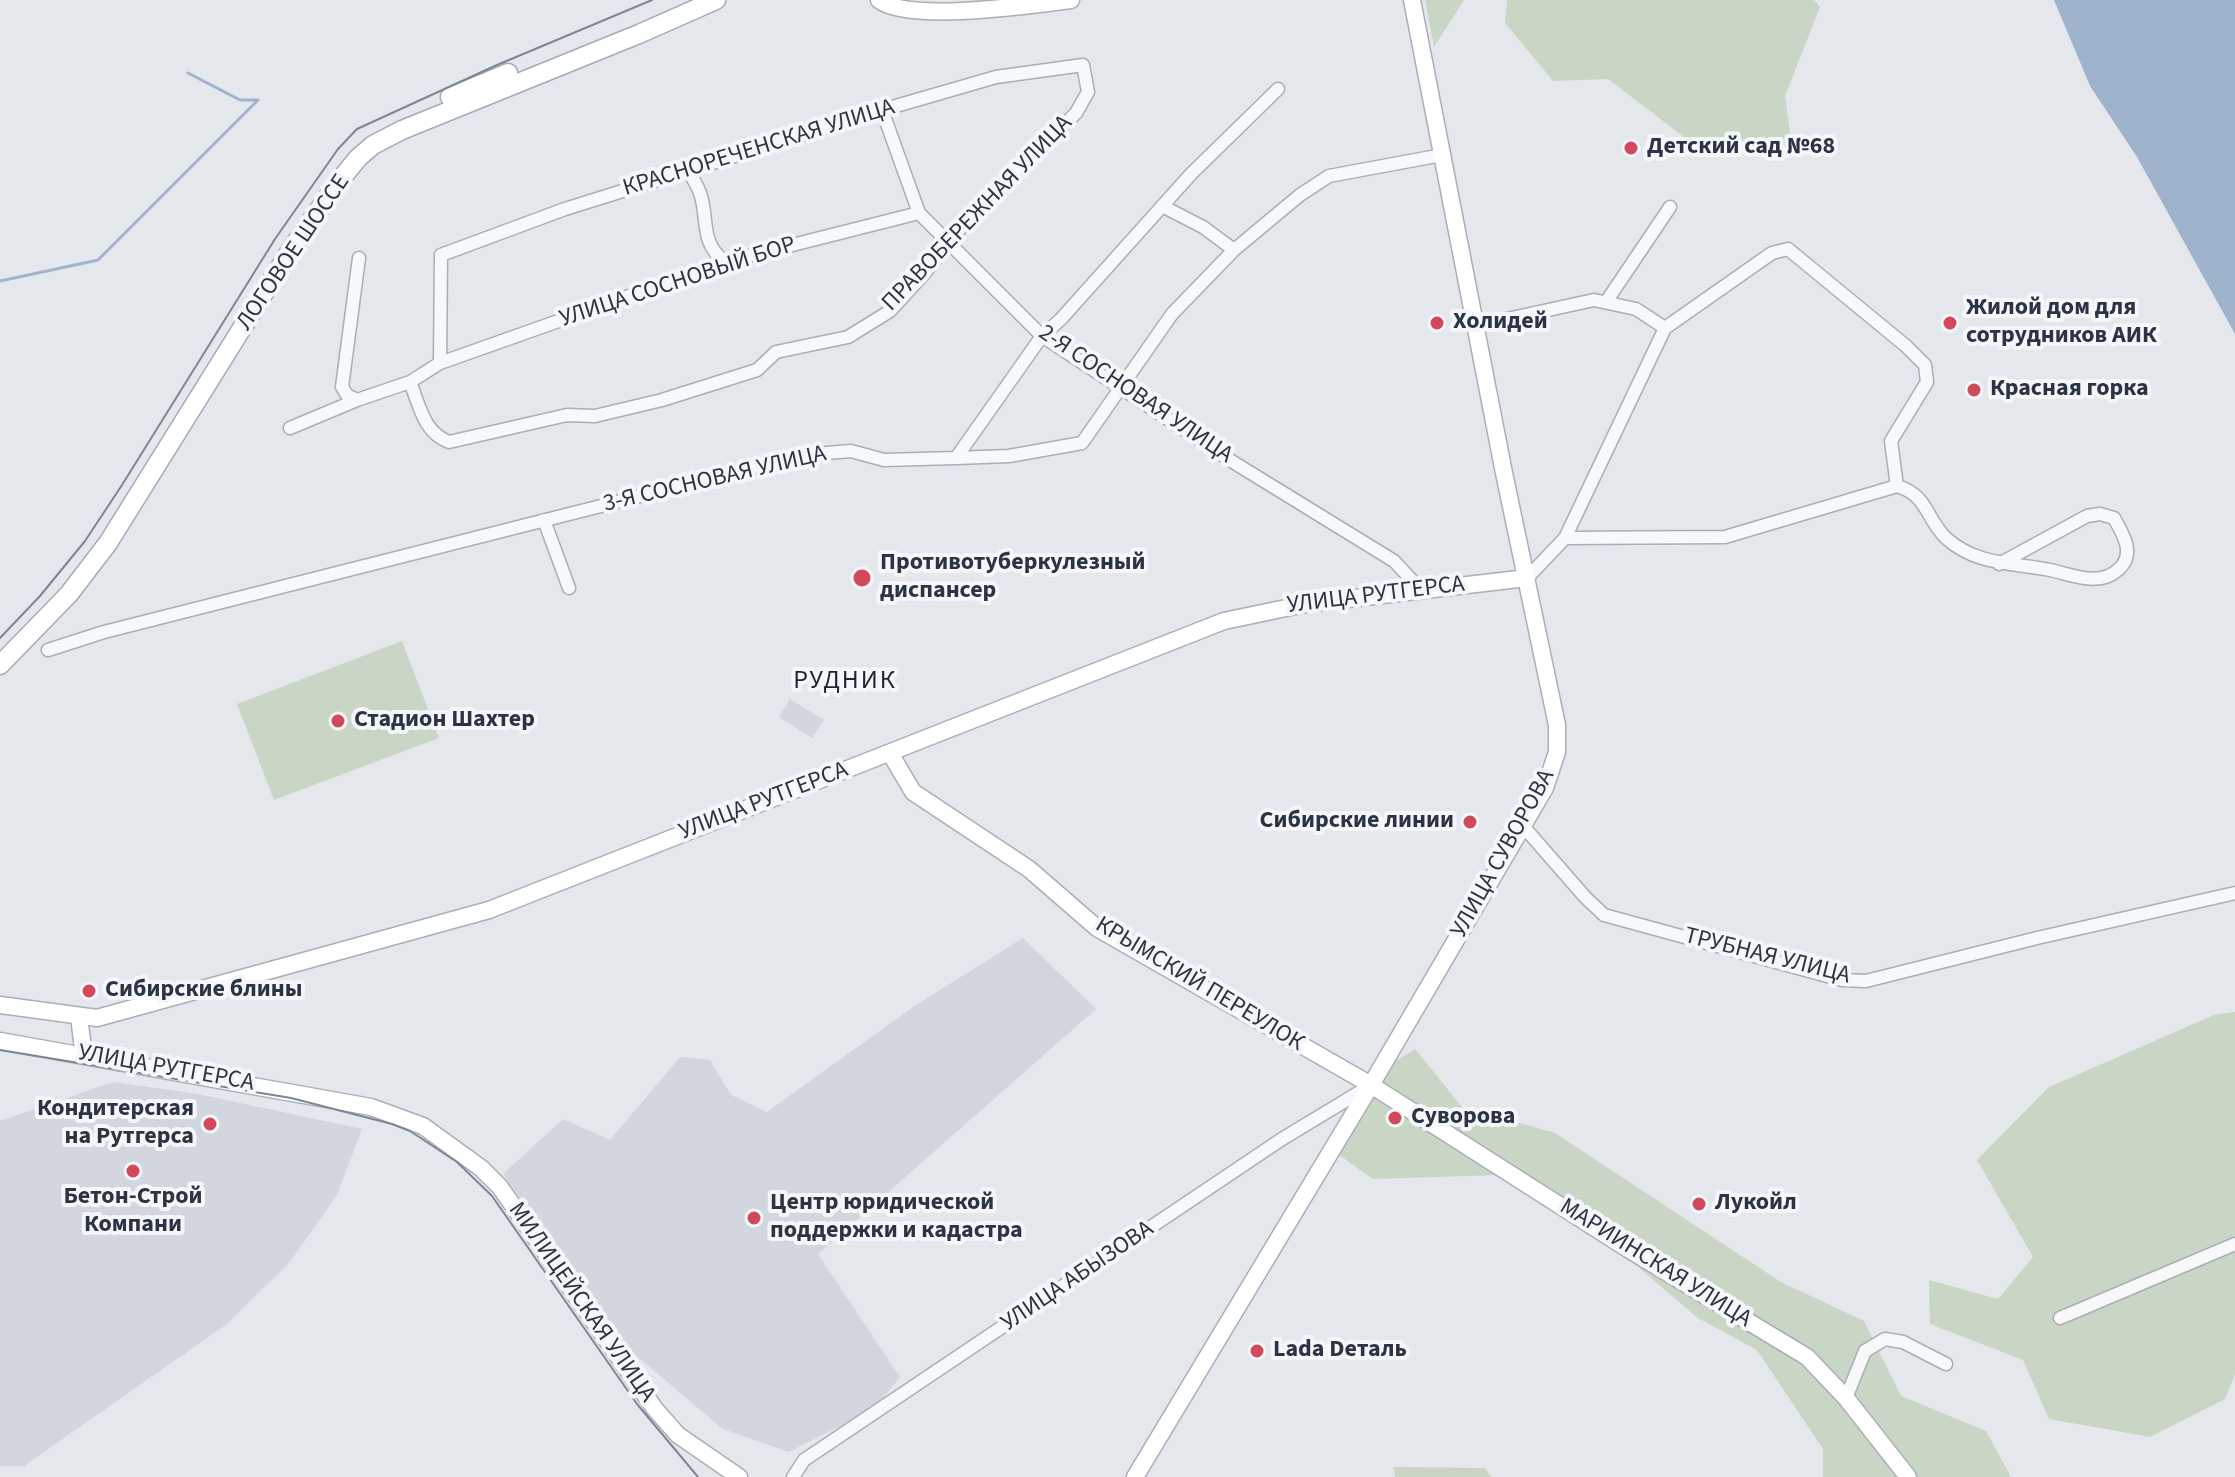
<!DOCTYPE html>
<html>
<head>
<meta charset="utf-8">
<style>
  body { margin:0 }
  canvas { display:block; background:#e4e7ec }
</style>
</head>
<body>
<canvas width="2235" height="1477"></canvas>
<script>
const ctx = document.querySelector('canvas').getContext('2d');
ctx.lineJoin = 'round';
function fillPath(path, color) {
  ctx.fillStyle = color;
  ctx.fill(path, 'evenodd');
}
function strokePath(path, color, width, dash) {
  ctx.strokeStyle = color;
  ctx.lineWidth = width;
  ctx.lineCap = dash ? 'butt' : 'round';
  ctx.setLineDash(dash || []);
  ctx.stroke(path);
}
function drawText(font, color, halo, rows, align = 'center') {
  ctx.font = font + ' "Source Sans 3",sans-serif';
  ctx.lineWidth = 8;
  ctx.setLineDash([]);
  ctx.textBaseline = 'middle';
  ctx.strokeStyle = halo;
  ctx.fillStyle = color;
  for (const [text, x, y, turn = 0] of rows) {
    ctx.save();
    ctx.translate(x, y);
    ctx.rotate((+turn || 0) * Math.PI / 180);
    ctx.textAlign = isNaN(turn) ? turn : align;
    if (halo) ctx.strokeText(text, 0, 0);
    ctx.fillText(text, 0, 0);
    ctx.restore();
  }
}
const built = new Path2D(`
  M790 699 824 720 812 738 779 717Z
  M1023 938 1096 1009 818 1254 900 1377 874 1409 789 1452 723 1429 633 1353 503 1174 563 1119 610 1140 680 1057 710 1060 731 1095 767 1112 916 1005Z
  M113 1082 198 1094 362 1129 337 1195 290 1262 227 1324 24 1466H0V1121Z`);
const green = new Path2D(`
  M1425 0H1464L1434 47Z
  M1507 0H1814L1820 7 1785 96 1792 147 1740 145 1684 137 1608 79 1553 81 1505 23Z
  M402 641 439 738 274 800 237 704Z
  M2235 1012V1374L2225 1399 2150 1437 2049 1419 2023 1360 1930 1324 1929 1280 1998 1299 2033 1257 1977 1160 2049 1087 2214 1015Z
  M1415 1049 1462 1107 1555 1133 1781 1282 1864 1321 1901 1396 1986 1431 2011 1477H1823V1449L1757 1350 1698 1318 1529 1174 1373 1179 1335 1152 1396 1061Z
  M1393 1467 1485 1468 1491 1477H1395Z`);
const water = new Path2D(`
  M2054 0H2235V334L2137 157 2090 86Z`);
const stream = new Path2D(`
  M188 73 240 100H258
  M0 281 98 260 258 100`);
const street = new Path2D(`
  M882 110 919 213 1042 336 1233 462 1394 561 1420 589
  M688 170C692 177 697 185 700 193 709 219 699 242 725 262
  M1162 206 1203 227 1234 250
  M1606 302 1670 207
  M1475 326 1594 300 1636 309 1665 328
  M440 363 725 262 919 213
  M357 400 347 395 342 387 359 258
  M290 428 357 400 410 382 440 363 441 255 565 209 882 110 996 77 1083 65 1088 92 1076 113 967 220 923 275 890 311 848 337 776 352 757 370 662 400 595 416 567 415 449 442C423 432 420 406 410 382
  M956 458 1009 456 1082 443 1172 314 1234 250 1300 195 1329 176 1442 155
  M544 520 569 588
  M1565 538 1665 328 1772 253 1788 249 1906 346 1925 365 1927 382 1891 441 1897 486C1928 495 1926 519 1946 538 1975 565 2014 563 2050 570 2073 575 2100 588 2120 568 2135 553 2123 534 2114 518L2100 514 2087 516 1999 564
  M1527 578 1565 538 1725 537 1897 486
  M48 650 104 632 802 455 851 451 884 460 956 458 1042 336 1061 319 1191 174 1278 89
  M1523 826 1585 897 1604 915 1842 980 1866 981 2037 938 2235 893
  M2060 1318 2235 1244
  M1846 1398 1865 1351 1885 1339 1903 1342 1946 1364
  M793 1477 804 1460 1282 1139 1368 1087`);
const secondary = new Path2D(`
  M879 0C908 23 1031 5 1071 0
  M890 753 913 792 1029 869 1097 928 1371 1085 1628 1249 1807 1357 1846 1398 1908 1477
  M0 1005 97 1018 489 910 1224 621 1305 604 1527 578
  M79 1017 84 1056
  M0 1041 371 1107 423 1126 481 1168 500 1187 655 1409 678 1435 739 1477
  M1135 1477 1371 1085 1545 788 1557 752V725L1504 473 1412 0`);
const primary = new Path2D(`
  M450 97 508 73
  M0 665 69 594 108 543 292 248 340 180 358 158 373 145 402 130 639 34 716 0`);
const tram = new Path2D(`
  M0 638 40 596 85 541 122 485 275 239 338 149 357 129 497 65 652 0
  M0 1050 291 1098 392 1124 410 1131 457 1162 492 1196 637 1404 698 1477`);
const markers = [
  [1631,148,8,"#d1495b"],
  [1437,323,8,"#d1495b"],
  [1950,323,8,"#d1495b"],
  [1974,390,8,"#d1495b"],
  [862,578,10,"#d1495b"],
  [338,721,8,"#d1495b"],
  [1470,822,8,"#d1495b"],
  [89,991,8,"#d1495b"],
  [1395,1118,8,"#d1495b"],
  [210,1124,8,"#d1495b"],
  [133,1171,8,"#d1495b"],
  [1699,1204,8,"#d1495b"],
  [754,1218,8,"#d1495b"],
  [1257,1351,8,"#d1495b"]
];
const poiNames = [
  ["Детский сад №68",1647,148],
  ["Жилой дом для",1966,309],
  ["сотрудников АИК",1966,337],
  ["Холидей",1453,323],
  ["Красная горка",1990,390],
  ["Противотуберкулезный",880,564],
  ["диспансер",880,592],
  ["Стадион Шахтер",354,721],
  ["Сибирские линии",1454,822,"right"],
  ["Сибирские блины",105,991],
  ["Кондитерская",194,1110,"right"],
  ["на Рутгерса",194,1138,"right"],
  ["Суворова",1411,1118],
  ["Бетон-Строй",133,1198,"center"],
  ["Компани",133,1226,"center"],
  ["Центр юридической",770,1204],
  ["поддержки и кадастра",770,1232],
  ["Лукойл",1715,1204],
  ["Lada Dеталь",1273,1351]
];
const streetNames = [
  ["КРАСНОРЕЧЕНСКАЯ УЛИЦА",759,149,-17],
  ["ПРАВОБЕРЕЖНАЯ УЛИЦА",978,214,-46],
  ["ЛОГОВОЕ ШОССЕ",294,253,-56],
  ["УЛИЦА СОСНОВЫЙ БОР",678,283,-18],
  ["2-Я СОСНОВАЯ УЛИЦА",1135,395,34],
  ["3-Я СОСНОВАЯ УЛИЦА",715,480,-13],
  ["УЛИЦА РУТГЕРСА",1376,596,-7],
  ["УЛИЦА РУТГЕРСА",764,802,-21],
  ["УЛИЦА СУВОРОВА",1504,854,-61],
  ["ТРУБНАЯ УЛИЦА",1767,957,14],
  ["КРЫМСКИЙ ПЕРЕУЛОК",1199,985,31],
  ["УЛИЦА РУТГЕРСА",166,1069,10],
  ["МАРИИНСКАЯ УЛИЦА",1655,1264,32],
  ["УЛИЦА АБЫЗОВА",1078,1277,-34],
  ["МИЛИЦЕЙСКАЯ УЛИЦА",581,1303,55]
];
const neighbourhoodNames = [
  ["РУДНИК",845,682]
];
fillPath(built, '#d2d6de');
fillPath(green, '#c9d6c5');
fillPath(water, '#9fb4cc');
strokePath(stream, '#9fb4cc', 3);
strokePath(street, '#a9aeb7', 15);
strokePath(secondary, '#a9aeb7', 19);
strokePath(primary, '#a3abb8', 21);
strokePath(street, '#f7f8fa', 12);
strokePath(secondary, '#fff', 16);
strokePath(primary, '#fff', 18);
strokePath(tram, '#7d8696', 2);
for (const [x, y, r, color] of markers) {
  const dot = new Path2D();
  dot.arc(x, y, r, 0, 2 * Math.PI);
  ctx.fillStyle = color;
  ctx.fill(dot);
  strokePath(dot, '#f4f6f9', 3);
}
drawText('bold 24px', '#2b3445', '#f4f6f9', poiNames, 'left');
drawText('24px', '#2b3445', '#f4f6f9', streetNames);
ctx.letterSpacing = '2px';
drawText('26px', '#1d2536', '#f4f6f9', neighbourhoodNames);
ctx.letterSpacing = '0px';
</script>
</body>
</html>
